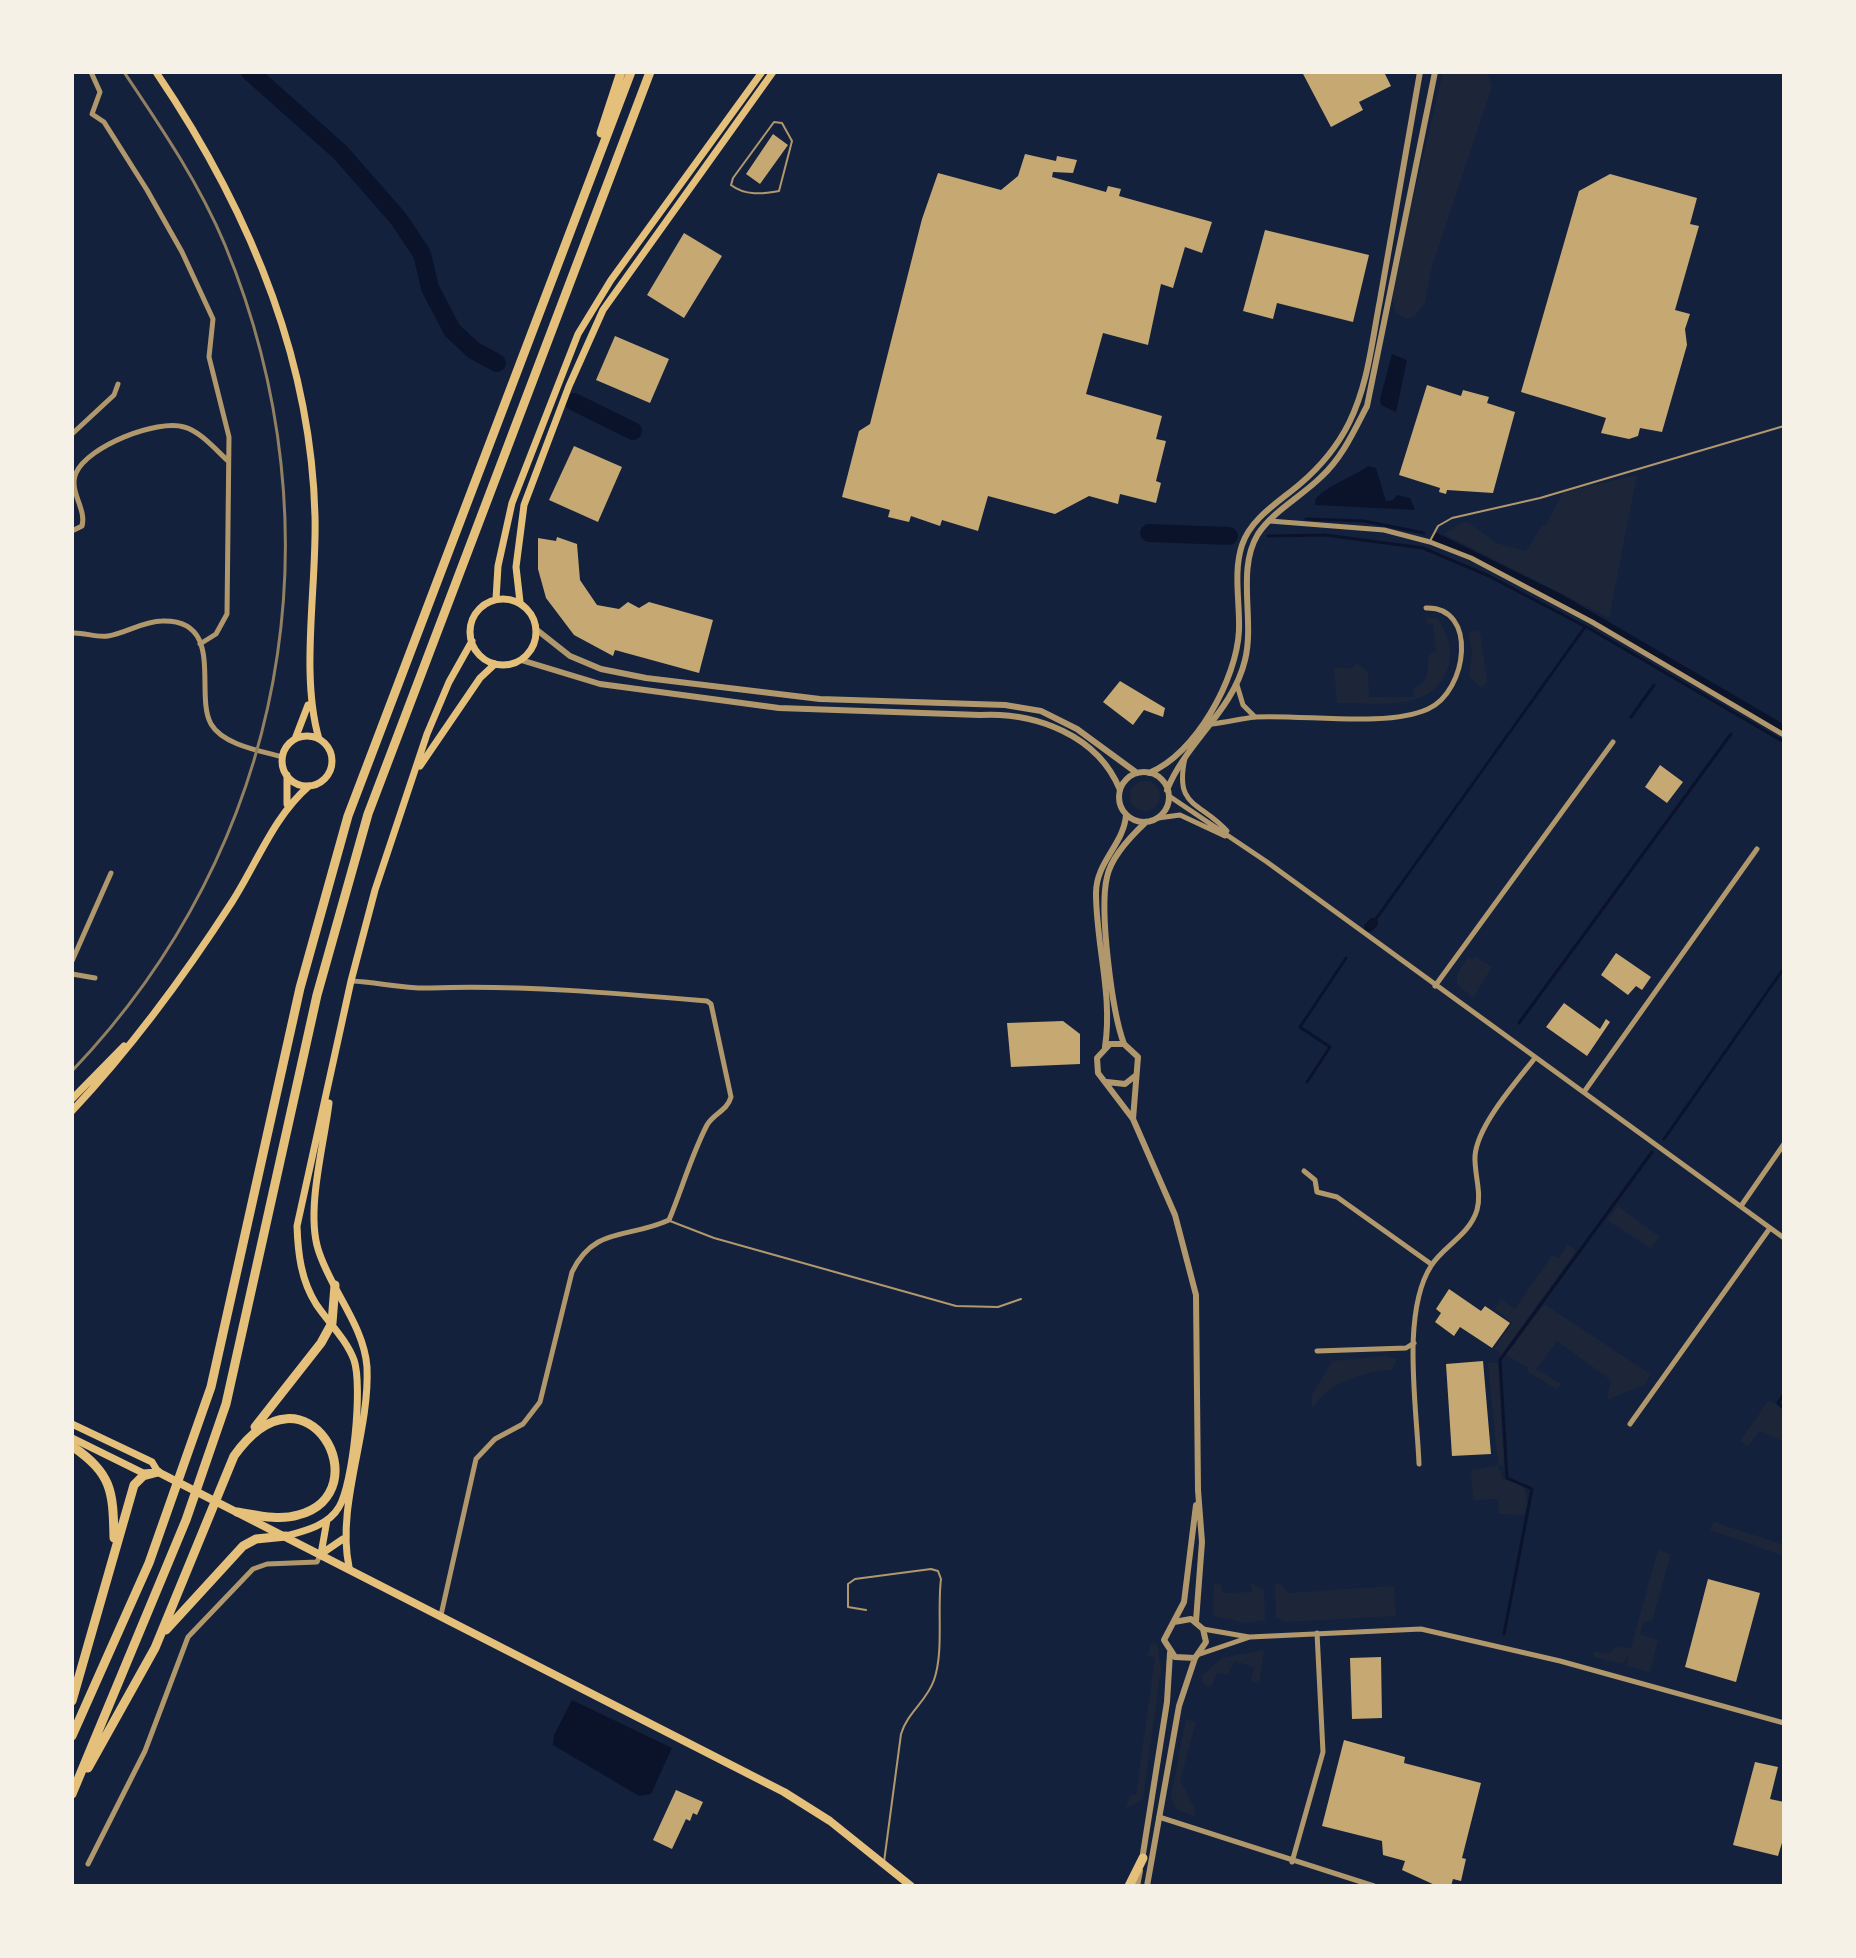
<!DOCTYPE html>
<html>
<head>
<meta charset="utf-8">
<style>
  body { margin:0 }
  #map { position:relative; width:1856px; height:1958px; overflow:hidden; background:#14213d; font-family:Signika,sans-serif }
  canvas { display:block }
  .frame { position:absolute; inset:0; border:74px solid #f6f1e7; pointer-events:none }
</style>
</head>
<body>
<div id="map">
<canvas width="1856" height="1958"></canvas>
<div class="frame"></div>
</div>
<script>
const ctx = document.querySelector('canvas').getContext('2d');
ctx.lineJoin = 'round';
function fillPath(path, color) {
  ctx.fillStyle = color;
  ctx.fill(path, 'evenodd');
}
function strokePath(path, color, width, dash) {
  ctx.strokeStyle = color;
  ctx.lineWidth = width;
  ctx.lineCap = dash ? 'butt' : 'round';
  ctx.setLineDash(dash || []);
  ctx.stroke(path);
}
const green = new Path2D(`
  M1443 72H1487L1492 86 1432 266 1425 303 1414 317 1406 319 1396 313 1393 302 1394 279Z
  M1637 475 1609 618 1444 534 1466 521 1496 543 1526 551 1542 526 1546 525 1563 492Z
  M1426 617 1438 619C1447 634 1454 651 1448 668 1432 714 1376 702 1337 703L1334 667 1352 669 1357 663 1368 672 1369 697H1414L1413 688C1431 683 1427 668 1429 653L1436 652 1433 625 1427 623Z
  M1480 631 1487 682 1481 688 1469 676 1472 651 1468 632Z
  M1130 796a15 15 0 1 1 30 0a15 15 0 1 1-30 0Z
  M1474 956 1492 967 1473 998 1457 984V974L1468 957 1473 960Z
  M1618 1206 1660 1237 1650 1248 1607 1220Z
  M1568 1244 1576 1251 1502 1354 1494 1349 1512 1323 1495 1309 1501 1299 1515 1309 1552 1255 1559 1258Z
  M1544 1304 1650 1374 1646 1384 1607 1400 1611 1382 1608 1378 1557 1341 1536 1369 1561 1384 1556 1389 1527 1371 1528 1368 1506 1355Z
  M1386 1356 1397 1359 1392 1370C1362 1371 1328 1383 1312 1409V1395L1332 1361Z
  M1488 1363H1498L1504 1465 1498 1466 1503 1479 1524 1485 1527 1504 1524 1515 1499 1514 1498 1499 1473 1500 1471 1470 1498 1465Z
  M1769 1400 1784 1410V1442L1759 1431 1748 1446 1740 1441Z
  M1714 1522 1784 1545V1556L1710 1530Z
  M1658 1550 1671 1554 1652 1621H1644L1640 1634 1658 1640 1650 1672 1626 1666 1629 1655 1623 1664 1594 1657V1651L1610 1654 1615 1647 1631 1648Z
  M1251 1583 1264 1590 1265 1620 1247 1623 1213 1616 1214 1584H1221L1223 1593 1252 1592Z
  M1280 1583 1288 1593 1394 1586 1396 1616 1285 1622 1276 1618 1275 1584Z
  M1152 1643 1157 1644 1161 1669 1143 1799 1126 1809 1130 1795H1136L1155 1657 1147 1656Z
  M1264 1650 1259 1684 1251 1681 1254 1667 1234 1661 1228 1675 1217 1673 1211 1687 1204 1685 1201 1676 1222 1658Z
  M1186 1719 1196 1722 1180 1780 1195 1809 1194 1816 1176 1809 1171 1796Z`);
const water = new Path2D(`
  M1392 354 1407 360 1396 412 1381 405 1380 399Z
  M1368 466 1376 468 1386 501 1393 500 1397 495 1410 498 1415 510 1315 505 1316 498C1332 483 1351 478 1368 466Z
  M572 1700 672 1748 651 1794 639 1796 553 1745 554 1735Z`);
const stream = new Path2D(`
  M1306 519 1364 521 1424 533
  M1268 536 1325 535 1423 548 1489 576 1592 630 1784 742
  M1631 717 1654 685
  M1373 923 1585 627
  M1519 1023 1731 734
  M1307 1082 1330 1047 1300 1027 1346 958
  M1664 1139 1784 968
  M1784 1394 1778 1403 1784 1408
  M1504 1634 1532 1489 1507 1478 1500 1360 1652 1152`);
const canal = new Path2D(`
  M1436 538 1560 599 1784 730
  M1369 927 1373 923`);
const river = new Path2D(`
  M250 72 340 152 398 218 422 254 430 288 452 330 473 350 497 363
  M574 402 633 431
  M1149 533 1229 536`);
const building = new Path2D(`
  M1302 72H1384L1391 86 1359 102 1363 110 1331 127Z
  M773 134 788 145 760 184 746 174Z
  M1025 154 1056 161 1057 156 1077 160 1073 173 1053 172 1052 177 1106 192 1108 186 1121 189 1119 196 1212 222 1202 253 1185 247 1173 288 1161 284 1148 345 1103 333 1086 394 1162 416 1156 439 1166 441 1156 481 1161 483 1156 503 1120 494 1118 504 1089 496 1055 514 988 496 978 531 942 520 940 526 911 516 909 522 888 517 890 510 842 497 859 431 870 424 922 219 938 173 1001 190 1018 176Z
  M1610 174 1697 198 1690 224 1699 226 1675 310 1690 314 1685 329 1687 345 1662 432 1640 428 1638 436 1629 439 1601 433 1606 418 1521 392 1579 191Z
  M1265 230 1369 255 1353 322 1277 303 1273 319 1243 311Z
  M684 233 722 256 684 318 647 295Z
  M615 336 669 359 650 403 596 380Z
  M1427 385 1461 396 1463 390 1489 397 1487 403 1515 412 1493 493 1447 490 1446 494 1439 492 1440 488 1399 475Z
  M574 446 622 467 598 522 549 500Z
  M557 537 577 544 580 580 597 605 619 609 628 602 639 608 649 602 713 620 699 673 615 650 613 656 574 635 546 598 538 569V538L556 541Z
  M1120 681 1165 708 1163 717 1144 710 1133 725 1103 702Z
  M1660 765 1683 782 1667 803 1645 787Z
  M1616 953 1651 977 1642 990 1636 986 1628 995 1601 975Z
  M1564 1003 1600 1029 1606 1019 1610 1022 1587 1056 1546 1027Z
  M1063 1021 1080 1034V1064L1011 1067 1007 1023Z
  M1449 1289 1481 1311 1485 1306 1510 1323 1492 1348 1460 1327 1454 1336 1435 1322 1441 1313 1436 1309Z
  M1483 1361 1491 1454 1452 1456 1446 1364Z
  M1708 1579 1760 1593 1736 1682 1685 1667Z
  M1381 1657 1382 1718 1352 1719 1350 1658Z
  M1344 1740 1405 1757 1404 1763 1481 1783 1462 1858 1466 1859 1461 1881 1453 1879 1451 1886H1437L1402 1870 1405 1861 1383 1855 1382 1841 1322 1826Z
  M1755 1762 1778 1767 1770 1799 1784 1802V1836L1778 1856 1733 1845Z
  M676 1790 703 1802 697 1815 693 1813 690 1821 686 1819 672 1849 653 1840Z`);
const service = new Path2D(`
  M774 122 782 123 792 141 779 191C763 194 745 196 731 185L733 178Z
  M1430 541 1438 526 1452 518 1540 498 1784 426
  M670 1221 714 1238 956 1306 998 1307 1021 1299
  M866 1610 848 1607V1584L855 1579 931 1569 938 1571 941 1579C937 1611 944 1651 934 1680 927 1701 907 1713 901 1734L884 1862`);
const minor = new Path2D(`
  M91 72 100 92 92 114 104 122 147 190 182 252 213 319 209 357 229 437 227 614 216 634 200 644
  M72 434 114 395 118 384
  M1270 521 1384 530 1430 542 1471 558 1592 622 1784 735
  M72 531 82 526C87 509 68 491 76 473 88 446 157 419 184 427 200 431 216 450 228 461
  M72 633C84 632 96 638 108 636 126 633 144 621 162 621 226 619 194 694 211 724 223 745 261 751 283 757
  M1237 685 1243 705 1255 717
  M1212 724C1226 722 1241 719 1255 717 1303 714 1386 728 1428 709 1468 691 1478 606 1426 608
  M1185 758C1174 808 1200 801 1227 831
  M1169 796 1267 862 1784 1238
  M1158 818 1180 815 1225 836
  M72 961 111 873
  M72 974 95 978
  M351 981C377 982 404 989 431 988 523 985 615 993 707 1001L711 1004 731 1097C727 1111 714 1113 707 1125 691 1156 682 1189 669 1220 628 1239 594 1226 572 1272L540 1402 523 1424 495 1439 476 1459 441 1615
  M1435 986 1613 742
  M1584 1092 1757 849
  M1304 1171 1315 1180 1317 1192 1337 1197 1431 1264
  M1741 1206 1784 1144
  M1317 1351 1406 1348 1414 1343
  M1630 1424 1770 1228
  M1419 1464C1417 1409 1401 1313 1431 1266 1443 1246 1469 1236 1477 1210 1482 1193 1474 1173 1475 1156 1477 1126 1516 1082 1535 1058
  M1203 1629 1249 1637
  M1200 1654 1250 1637 1421 1629 1560 1661 1784 1723
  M1159 1817 1374 1886
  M1292 1862 1323 1752 1317 1633
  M88 1864 145 1751 188 1637 253 1569 267 1564 317 1562 320 1555`);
const tertiary = new Path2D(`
  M537 630 570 656 601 669 646 678 820 699 1005 705 1041 711 1077 729 1137 773
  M521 660 600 684 779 708 980 715C1035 712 1098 735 1120 790
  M1119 797a25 25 0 1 1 50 0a25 25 0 1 1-50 0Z
  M1149 773C1195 755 1237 679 1239 630 1240 603 1233 572 1242 545 1251 518 1279 502 1300 484 1320 467 1337 447 1349 423 1368 385 1372 341 1380 300 1394 224 1407 148 1420 72
  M1167 790C1186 742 1233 711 1245 660 1255 620 1236 570 1258 534 1273 511 1302 496 1321 477 1342 458 1354 431 1367 406L1435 72
  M1124 1044C1112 1012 1099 910 1107 877 1111 857 1131 836 1146 822
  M1105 1047C1113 995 1096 945 1096 893 1096 862 1124 844 1126 815
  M1107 1082 1125 1084 1135 1076
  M1133 1119 1138 1057 1124 1044H1110L1097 1058 1098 1073 1133 1119 1175 1215 1196 1295 1198 1490 1202 1542 1196 1621
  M1174 1622 1191 1619 1203 1629 1206 1642 1195 1658 1175 1657 1164 1640 1184 1602 1196 1505
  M1142 1860 1167 1702 1170 1653
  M1137 1886 1140 1871
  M1147 1886 1179 1706 1195 1658`);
const secondary = new Path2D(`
  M156 72C246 205 311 354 315 516 317 586 300 674 319 739
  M470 632a33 33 0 1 1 66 0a33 33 0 1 1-66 0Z
  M496 599 498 566 512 503 578 334 611 280 762 72
  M520 602 516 567 524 505 569 386 603 310 773 72
  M282 761a25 25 0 1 1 50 0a25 25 0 1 1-50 0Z
  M295 739 308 705
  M420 766 480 678 495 664
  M287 775V804
  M72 1099 124 1046
  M329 1103C324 1145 306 1209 318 1249 330 1289 364 1325 367 1367 370 1433 336 1505 349 1567
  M72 1111C131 1048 185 975 232 902 257 863 274 816 309 786
  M72 1424 152 1462 158 1472 143 1473 72 1438
  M286 1536C305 1531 329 1525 339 1507 353 1484 363 1386 354 1360 346 1339 328 1322 316 1304 301 1280 298 1254 297 1226L351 981 375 890 427 734 449 682 472 641
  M321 1554 327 1520
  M321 1554 343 1539`);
const primary = new Path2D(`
  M158 1472 784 1792 830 1821 911 1886`);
const motorway = new Path2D(`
  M601 133 621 72
  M255 1427 321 1343 332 1323 335 1285
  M72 1446C112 1474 113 1490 114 1538
  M166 1630 243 1546 256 1539 286 1536
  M72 1701 134 1485 143 1476 158 1472
  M72 1736 149 1563 211 1387 300 988 348 816 631 72
  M88 1768 155 1648 234 1456C307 1353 382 1493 298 1515 279 1521 256 1515 237 1512
  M72 1794 186 1520 226 1404 317 995 368 814 650 72
  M1129 1886 1143 1858`);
const rail = new Path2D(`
  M72 1071C286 847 343 531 225 245 199 183 161 127 124 72`);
fillPath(green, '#1d2539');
fillPath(water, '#0b132b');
strokePath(stream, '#0b132b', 3);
strokePath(canal, '#0b132b', 10);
strokePath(river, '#0b132b', 18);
fillPath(building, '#c6a872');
strokePath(service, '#b1986c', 2);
strokePath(minor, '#b1986c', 5);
strokePath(tertiary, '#b1986c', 6);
strokePath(secondary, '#e5c07b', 7);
strokePath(primary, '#e5c07b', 8);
strokePath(motorway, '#e5c07b', 9);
strokePath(rail, '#918062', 3);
</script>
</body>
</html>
